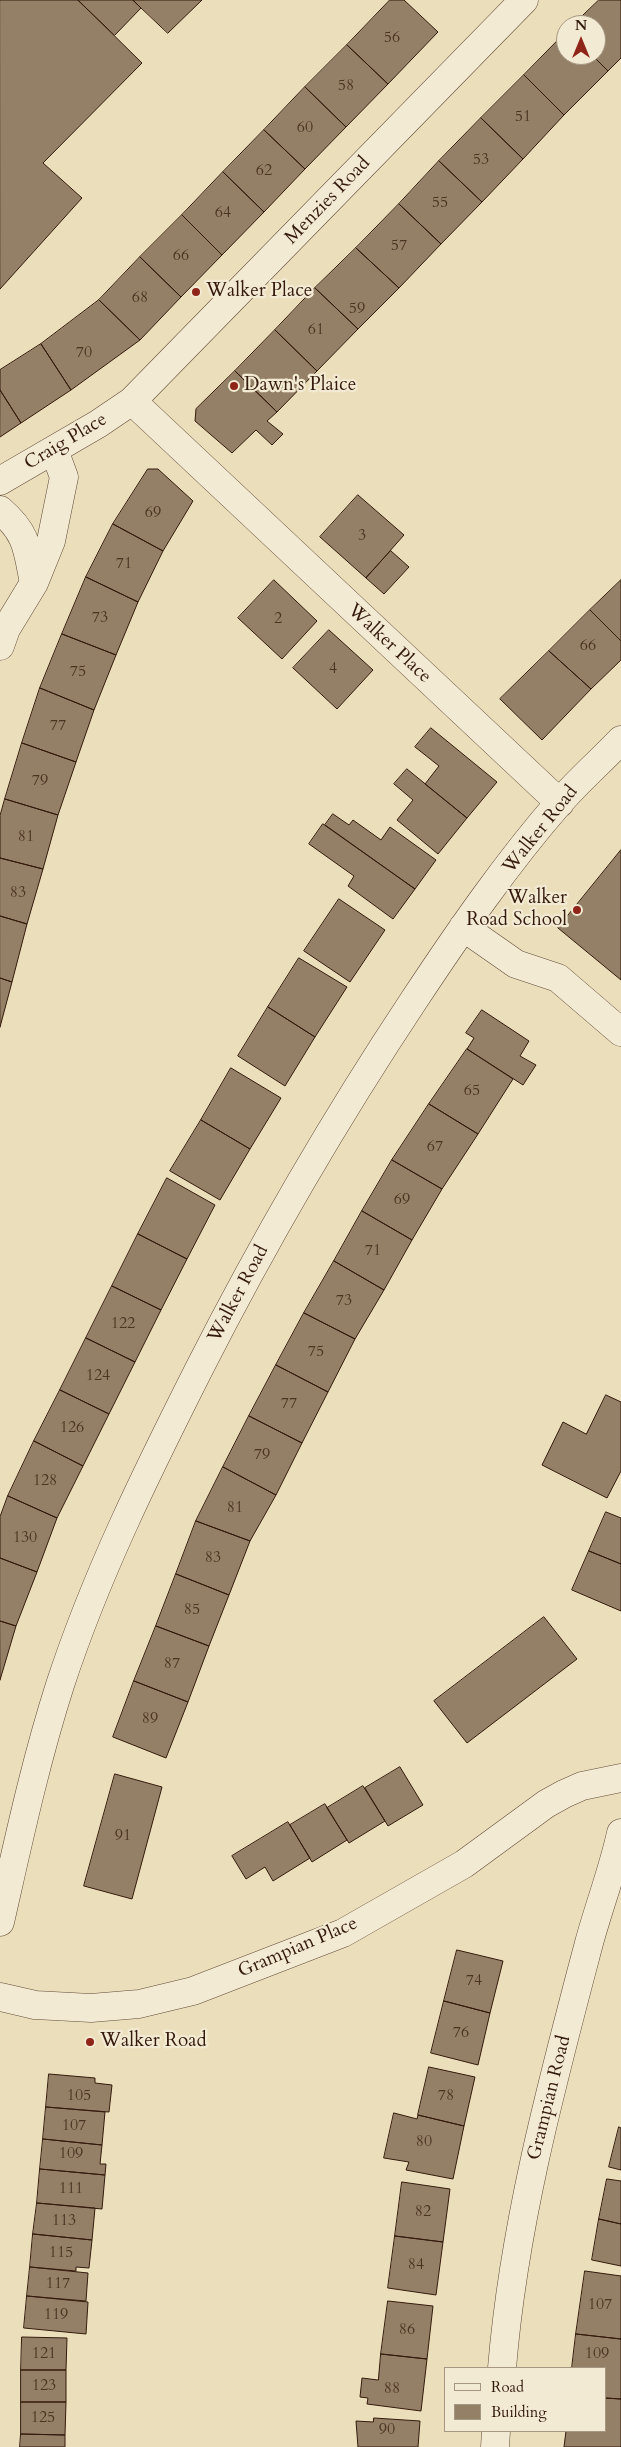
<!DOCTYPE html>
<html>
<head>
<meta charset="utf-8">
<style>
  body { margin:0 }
  #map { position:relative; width:621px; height:2447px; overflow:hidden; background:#ebdebb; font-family:Cardo,serif }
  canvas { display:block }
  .legend { position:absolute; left:444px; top:2367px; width:162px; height:65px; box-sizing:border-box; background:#f2ead3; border:1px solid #a69783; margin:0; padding:6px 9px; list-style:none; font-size:15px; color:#341a0c }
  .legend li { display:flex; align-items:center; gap:10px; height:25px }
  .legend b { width:25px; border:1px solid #a69783 }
  .north { position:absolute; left:556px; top:15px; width:50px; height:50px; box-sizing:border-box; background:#f2ead3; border:1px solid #a69783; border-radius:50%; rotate:0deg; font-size:14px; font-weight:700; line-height:20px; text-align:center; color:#341a0c }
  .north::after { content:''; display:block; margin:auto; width:18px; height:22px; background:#8f2418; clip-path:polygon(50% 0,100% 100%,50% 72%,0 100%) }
</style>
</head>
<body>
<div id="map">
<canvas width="621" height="2447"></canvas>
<ul class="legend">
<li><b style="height:6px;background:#f2ead3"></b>Road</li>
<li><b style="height:14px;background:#938067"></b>Building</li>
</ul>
<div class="north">N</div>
</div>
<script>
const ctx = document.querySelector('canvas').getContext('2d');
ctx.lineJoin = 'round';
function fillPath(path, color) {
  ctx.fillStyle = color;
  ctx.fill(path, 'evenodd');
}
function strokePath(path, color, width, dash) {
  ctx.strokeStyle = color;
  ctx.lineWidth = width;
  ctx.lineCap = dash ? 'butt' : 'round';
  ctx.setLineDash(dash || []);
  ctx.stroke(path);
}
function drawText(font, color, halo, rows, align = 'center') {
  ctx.font = font + ' Cardo,serif';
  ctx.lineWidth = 4.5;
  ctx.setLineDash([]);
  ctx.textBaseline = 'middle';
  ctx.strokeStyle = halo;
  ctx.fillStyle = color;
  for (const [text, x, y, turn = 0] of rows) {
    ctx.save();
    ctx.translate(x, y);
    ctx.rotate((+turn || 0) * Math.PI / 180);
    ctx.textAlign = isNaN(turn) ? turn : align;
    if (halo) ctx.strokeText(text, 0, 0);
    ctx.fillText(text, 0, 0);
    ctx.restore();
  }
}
const building = new Path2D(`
  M0 0H78L142 63 43 163 82 198 0 289Z
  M78 0H133L141 8 115 35Z
  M133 0H202L168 33Z
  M390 0H404L438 32 388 84 347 45Z
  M599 0H621V58L608 71 592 55H596V25H573Z
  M566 32V55H592L608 71 564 115 524 75Z
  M347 45 388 84 346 127 305 87Z
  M524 75 564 115 523 159 481 118Z
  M305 87 346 127 305 169 264 130Z
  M481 118 523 159 482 202 439 161Z
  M264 130 305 169 264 212 223 172Z
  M439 161 482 202 441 244 399 204Z
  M223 172 264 212 222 255 182 215Z
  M399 204 441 244 399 288 356 248Z
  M182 215 222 255 181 297 140 257Z
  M356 248 399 288 358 329 315 288Z
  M140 257 181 297 140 340 99 300Z
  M315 288 358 329 317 371 275 330Z
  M99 300 140 340 71 390 41 344Z
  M275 330 317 371 277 412 235 371Z
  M41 344 71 390 21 423 0 390V370Z
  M235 371 277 412 267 421 283 434 272 445 256 430 232 453 195 421 196 409Z
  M0 390 21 423 0 437Z
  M148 469H158L193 501 163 551 113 524Z
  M358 495 404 535 366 578 320 537Z
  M113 524 163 551 138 602 86 577Z
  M391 551 409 567 384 594 366 578Z
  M86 577 138 602 116 655 62 634Z
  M274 580 317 621 282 659 238 618Z
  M621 580V641L590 610Z
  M590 610 621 641V660L591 689 549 651Z
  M329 630 373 670 337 709 293 668Z
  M62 634 116 655 94 710 40 688Z
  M549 651 591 689 542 740 500 699Z
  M40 688 94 710 76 762 22 743Z
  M431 728 497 782 467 818 425 784 439 766 415 747Z
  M22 743 76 762 58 815 5 799Z
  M407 769 467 818 438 854 397 820 413 800 394 784Z
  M5 799 58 815 43 869 0 858V816Z
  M333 814 349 825 353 820 381 840 390 827 436 860 415 889 325 825Z
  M323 824 415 889 393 919 348 886 354 876 309 844Z
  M621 850V980L558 928Z
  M0 858 43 869 27 924 0 916Z
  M339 899 385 930 350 982 304 951Z
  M0 916 27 924 12 982 0 978Z
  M299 958 347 987 315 1037 268 1007Z
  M0 978 12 982 0 1027Z
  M268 1007 315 1037 285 1086 238 1056Z
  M482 1010 529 1041 520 1056 536 1065 523 1085 467 1049 474 1038 466 1033Z
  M467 1049 513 1079 478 1134 429 1104Z
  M231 1068 281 1098 250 1149 201 1120Z
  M429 1104 478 1134 442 1189 392 1160Z
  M201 1120 250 1149 220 1200 170 1171Z
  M392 1160 442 1189 412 1240 362 1211Z
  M167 1178 215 1205 187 1259 138 1234Z
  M362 1211 412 1240 384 1290 334 1261Z
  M138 1234 187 1259 161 1310 112 1286Z
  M334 1261 384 1290 355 1339 304 1313Z
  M112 1286 161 1310 135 1362 86 1338Z
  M304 1313 355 1339 328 1392 276 1365Z
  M86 1338 135 1362 109 1414 60 1390Z
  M276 1365 328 1392 302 1443 249 1416Z
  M60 1390 109 1414 83 1466 34 1441Z
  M606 1395 621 1402V1471L607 1498 542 1465 563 1422 586 1434Z
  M249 1416 302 1443 276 1495 223 1467Z
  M34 1441 83 1466 57 1518 8 1496Z
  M223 1467 276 1495 250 1541 196 1521Z
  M8 1496 57 1518 37 1572 0 1558V1517Z
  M606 1512 621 1518V1564L589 1551Z
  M196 1521 250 1541 229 1595 176 1574Z
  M589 1551 621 1564V1611L572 1590Z
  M0 1558 37 1572 16 1626 0 1621Z
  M176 1574 229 1595 209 1646 156 1626Z
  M544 1617 577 1659 467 1743 434 1701Z
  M0 1621 16 1626 0 1680Z
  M156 1626 209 1646 188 1702 134 1681Z
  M134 1681 188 1702 166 1758 113 1737Z
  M400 1767 423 1805 388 1826 365 1788Z
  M115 1774 162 1787 132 1899 84 1886Z
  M363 1786 385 1821 349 1843 327 1808Z
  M325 1804 347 1840 312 1862 290 1825Z
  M288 1822 310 1858 273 1881 265 1867 246 1879 232 1856Z
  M457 1950 503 1961 490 2013 444 2001Z
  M444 2001 490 2013 478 2065 431 2053Z
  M429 2067 475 2077 464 2126 418 2115Z
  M49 2074 95 2078V2083L112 2085 109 2112 46 2107Z
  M46 2107 105 2112 102 2145 43 2139Z
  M394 2113 417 2119 418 2115 464 2126 453 2179 406 2170 409 2162 384 2158Z
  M619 2127 621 2128V2170L609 2167Z
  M43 2139 102 2145 100 2164H106L105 2175 40 2169Z
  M40 2169 105 2175 102 2209 37 2203Z
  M607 2179 621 2181V2224L599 2219Z
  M402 2182 450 2189 443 2242 395 2236Z
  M37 2203 95 2208 92 2240 33 2234Z
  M599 2219 621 2224V2266L592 2260Z
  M33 2234 92 2240 89 2268 76 2267V2271L30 2267Z
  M395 2236 443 2242 436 2295 388 2288Z
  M30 2267 88 2273 86 2301 27 2296Z
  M585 2271 621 2276V2339L576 2334Z
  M27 2296 88 2302 86 2334 24 2328Z
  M388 2301 433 2306 427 2359 381 2354Z
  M576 2334 621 2339V2399L605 2398V2368H572Z
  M22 2337 67 2338 66 2370H21Z
  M381 2354 427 2359 421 2411 367 2404 368 2398 360 2397 362 2378 378 2380Z
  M21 2370H66V2402H21Z
  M605 2398 621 2399V2447H564L566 2431H605Z
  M21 2402H66L65 2435 21 2434Z
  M374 2418 420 2421 418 2447H358L356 2421 373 2422Z
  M21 2434 65 2435V2447H20Z`);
const minor = new Path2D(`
  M132 401 560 803
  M0 481 98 424 132 401 524 0
  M0 510C28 534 27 549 34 583
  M0 646 6 629 34 583 51 541 64 477 54 450
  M463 927 516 964 558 978 621 1032
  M0 1922C18 1843 35 1763 60 1685 96 1575 147 1472 199 1369 264 1241 335 1119 414 1000 459 932 506 864 559 803 578 781 601 761 621 740
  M0 1997 35 2005 91 2008 139 2004 193 1991 343 1933 464 1864 546 1804 564 1794 582 1786 621 1778
  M502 2368C514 2223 552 2083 589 1943 599 1906 613 1870 621 1833
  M495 2447 496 2431`);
const markers = [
  [196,292,5,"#8f2418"],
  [234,386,5,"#8f2418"],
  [577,910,5,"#8f2418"],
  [90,2042,5,"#8f2418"]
];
const numberNames = [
  ["56",392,38],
  ["58",346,86],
  ["51",523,117],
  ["60",305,128],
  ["53",481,160],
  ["62",264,171],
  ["55",440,203],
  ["64",223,213],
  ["57",399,246],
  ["66",181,256],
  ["68",140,298],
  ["59",357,309],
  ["61",316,330],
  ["70",84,353],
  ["69",153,513],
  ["3",362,536],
  ["71",124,564],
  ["73",100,618],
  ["2",278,619],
  ["66",588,646],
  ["4",333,669],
  ["75",78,672],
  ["77",58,726],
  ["79",40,781],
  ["81",26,837],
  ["83",18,893],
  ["65",472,1091],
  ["67",435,1147],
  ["69",402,1200],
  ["71",373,1251],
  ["73",344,1301],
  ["122",123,1324],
  ["75",316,1352],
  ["124",98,1376],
  ["77",289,1404],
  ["126",72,1428],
  ["79",262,1455],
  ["128",45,1481],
  ["81",235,1508],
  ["130",25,1538],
  ["83",213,1558],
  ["85",192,1610],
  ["87",172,1664],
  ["89",150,1719],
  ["91",123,1836],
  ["74",474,1981],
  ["76",461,2033],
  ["105",79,2096],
  ["78",446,2096],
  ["107",74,2126],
  ["80",424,2142],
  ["109",71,2154],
  ["111",71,2189],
  ["82",423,2212],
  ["113",64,2221],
  ["115",61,2253],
  ["84",416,2265],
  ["117",58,2284],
  ["107",600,2305],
  ["119",56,2315],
  ["86",407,2330],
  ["121",44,2354],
  ["109",597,2354],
  ["123",44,2386],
  ["88",392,2389],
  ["125",43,2418],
  ["90",387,2430]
];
const streetNames = [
  ["Menzies Road",328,201,-46],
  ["Craig Place",66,442,-31],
  ["Walker Place",389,644,43],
  ["Walker Road",541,830,-51],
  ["Walker Road",239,1294,-62],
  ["Grampian Place",298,1948,-23],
  ["Grampian Road",550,2098,-76]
];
const poiNames = [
  ["Walker Place",206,292],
  ["Dawn's Plaice",244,386],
  ["Walker",567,899,"right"],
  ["Road School",567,921,"right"],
  ["Walker Road",100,2042]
];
fillPath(building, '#938067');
strokePath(building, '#341a0c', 1);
strokePath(minor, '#624b38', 29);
strokePath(minor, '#f2ead3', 28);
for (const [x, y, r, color] of markers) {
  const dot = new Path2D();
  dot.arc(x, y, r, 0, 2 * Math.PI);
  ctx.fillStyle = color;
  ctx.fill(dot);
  strokePath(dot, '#f2ead3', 2);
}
drawText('16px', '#4c3423', null, numberNames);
drawText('19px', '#341a0c', '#f2ead3', streetNames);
drawText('19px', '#341a0c', '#f2ead3', poiNames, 'left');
</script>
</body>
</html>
